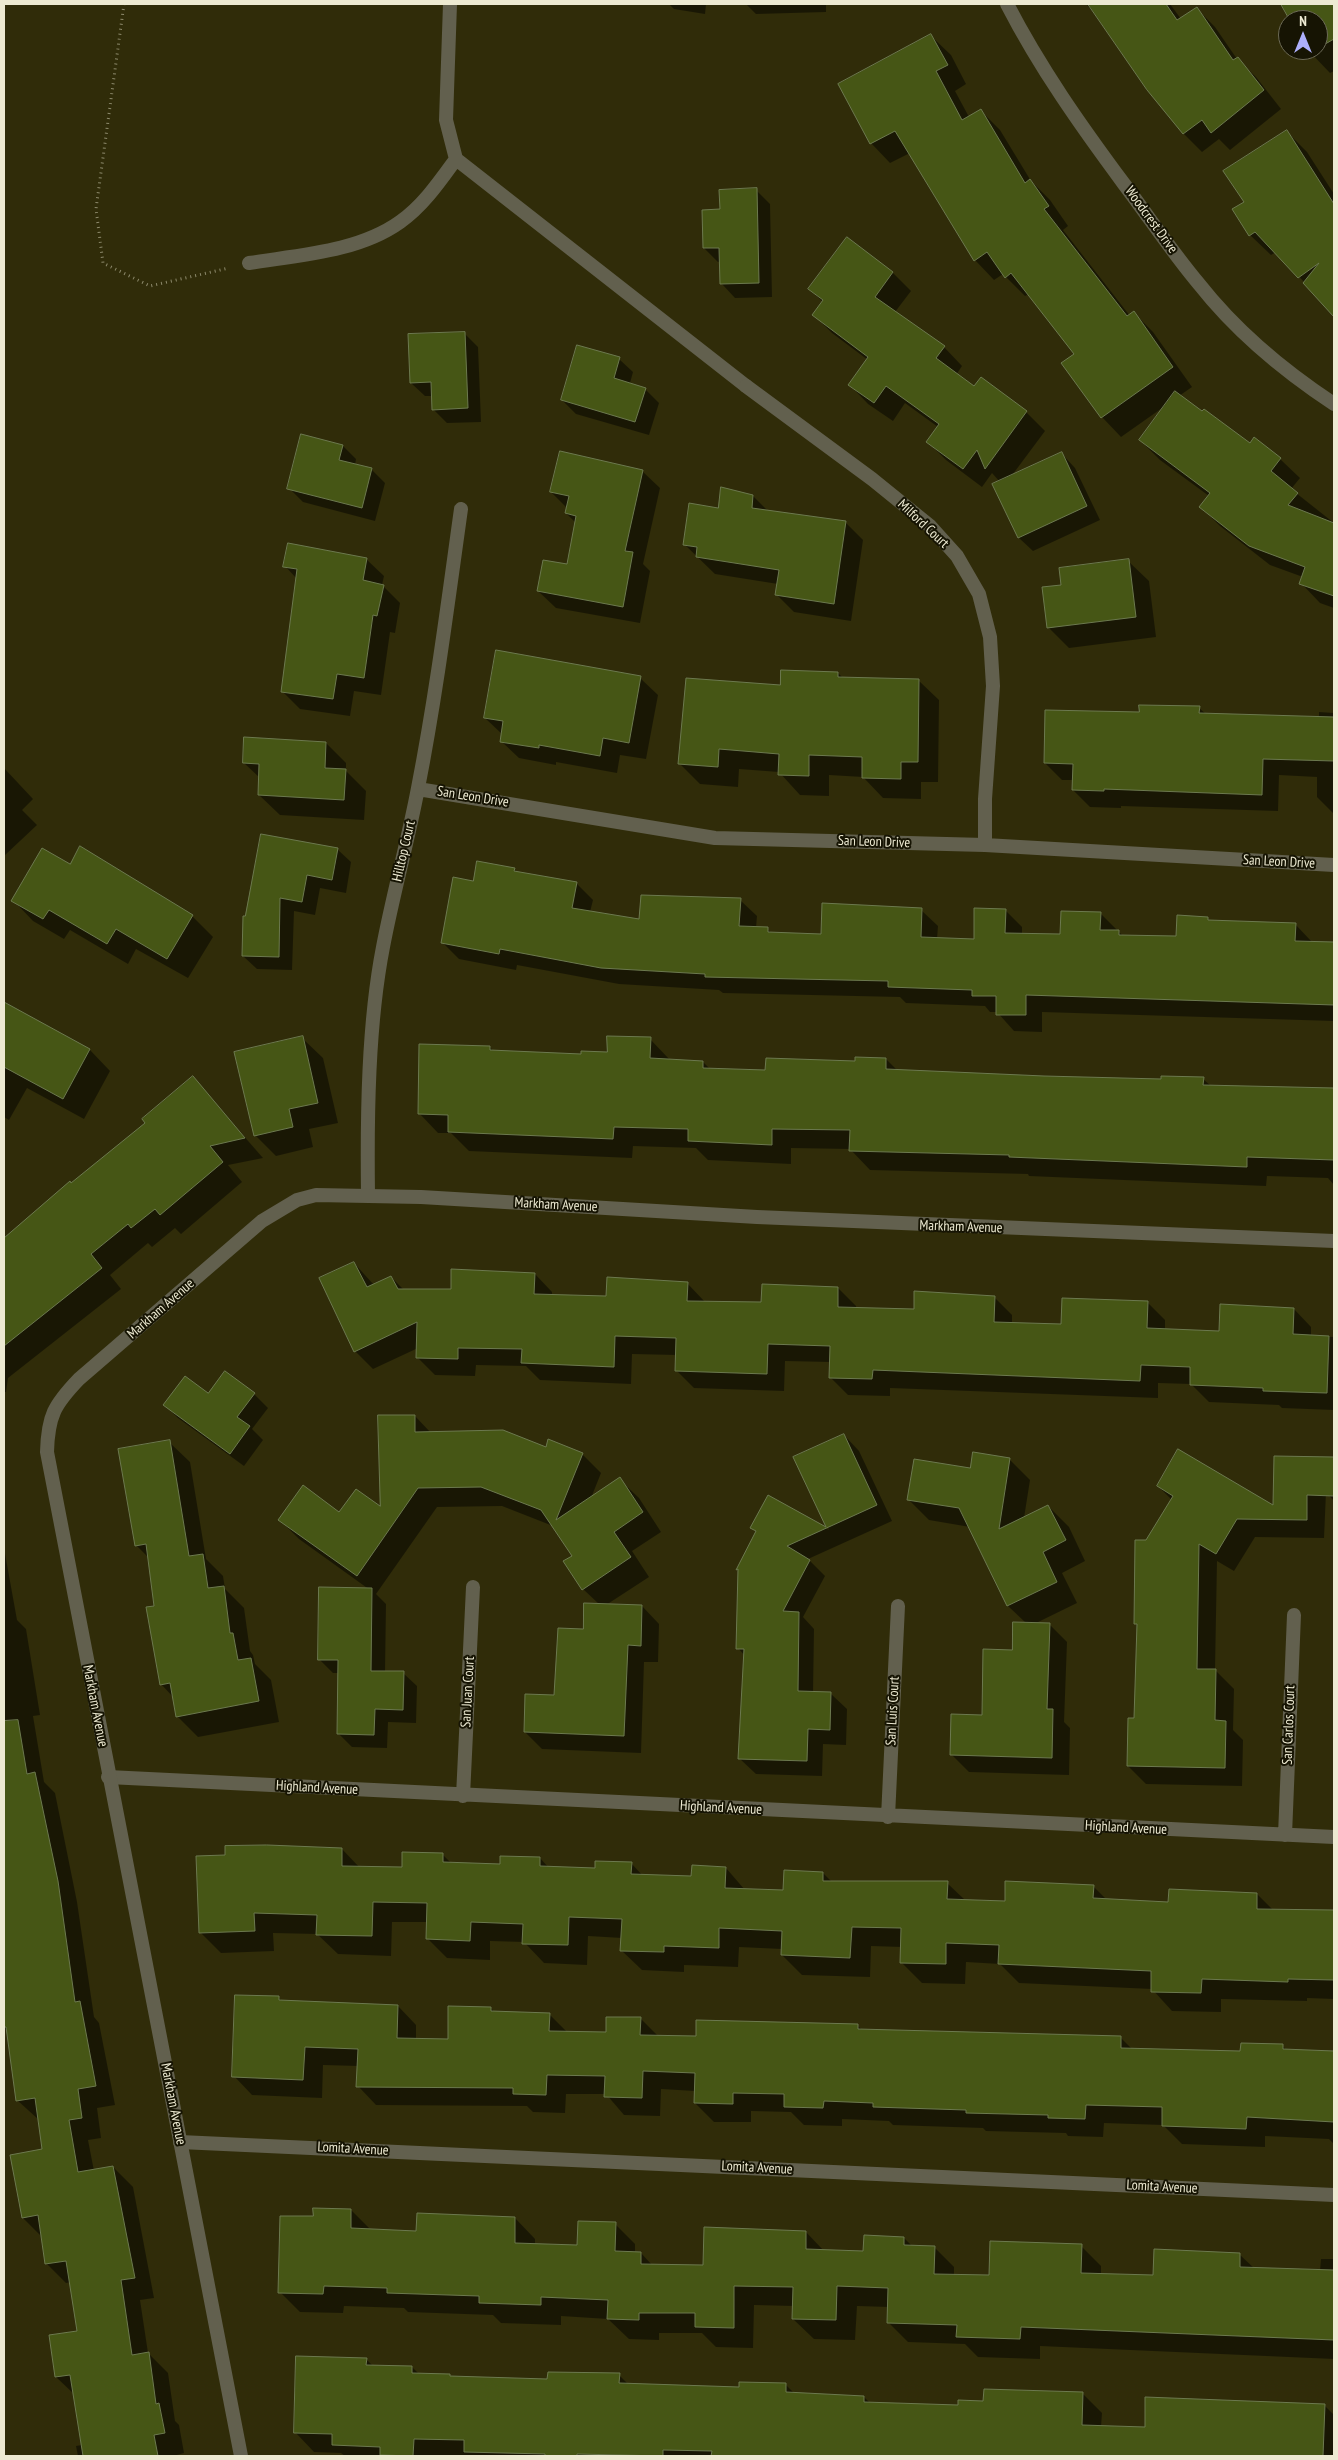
<!DOCTYPE html>
<html>
<head>
<meta charset="utf-8">
<style>
  body { margin:0 }
  #map { position:relative; width:1338px; height:2460px; overflow:hidden; background:#302c09; font-family:"PT Sans Narrow",sans-serif }
  canvas { display:block }
  .frame { position:absolute; inset:0; border:5px solid #edead2; pointer-events:none }
  .north { position:absolute; left:1278px; top:10px; width:50px; height:50px; box-sizing:border-box; background:#161403; border:1px solid #6c6a56; border-radius:50%; rotate:0deg; font-size:14px; font-weight:700; line-height:20px; text-align:center; color:#edead2 }
  .north::after { content:''; display:block; margin:auto; width:18px; height:22px; background:#adaffb; clip-path:polygon(50% 0,100% 100%,50% 72%,0 100%) }
</style>
</head>
<body>
<div id="map">
<canvas width="1338" height="2460"></canvas>
<div class="frame"></div>
<div class="north">N</div>
</div>
<script>
const ctx = document.querySelector('canvas').getContext('2d');
ctx.lineJoin = 'round';
function fillPath(path, color) {
  ctx.fillStyle = color;
  ctx.fill(path, 'evenodd');
}
function strokePath(path, color, width, dash) {
  ctx.strokeStyle = color;
  ctx.lineWidth = width;
  ctx.lineCap = dash ? 'butt' : 'round';
  ctx.setLineDash(dash || []);
  ctx.stroke(path);
}
function drawText(font, color, halo, rows, align = 'center') {
  ctx.font = font + ' "PT Sans Narrow",sans-serif';
  ctx.lineWidth = 4;
  ctx.setLineDash([]);
  ctx.textBaseline = 'middle';
  ctx.strokeStyle = halo;
  ctx.fillStyle = color;
  for (const [text, x, y, turn = 0] of rows) {
    ctx.save();
    ctx.translate(x, y);
    ctx.rotate((+turn || 0) * Math.PI / 180);
    ctx.textAlign = isNaN(turn) ? turn : align;
    if (halo) ctx.strokeText(text, 0, 0);
    ctx.fillText(text, 0, 0);
    ctx.restore();
  }
}
const shadow = new Path2D(`
  M669 4H706L705 14 674 9Z
  M746 4H826V12L756 14Z
  M1086 4H1170L1181 19 1196 8 1215 27 1237 59 1256 77 1281 109 1230 150 1219 139 1202 152 1184 134 1100 18Z
  M1282 4H1334V71L1330 73 1308 50H1318V20H1291Z
  M931 36 951 55 966 84 955 91 969 117 980 110 1000 130 1031 181 1050 200 1068 226 1063 230 1130 316 1134 313 1153 332 1192 387 1179 396 1250 444 1280 459 1300 478 1291 489 1334 523V608L1320 603 1301 583 1303 577 1270 565 1220 526 1201 507 1209 496 1160 460 1140 440 1165 406 1121 437 1102 417 1063 363 1076 354 1029 294 1025 296 1003 274 994 280 975 260 910 153 890 163 871 143Z
  M1286 131 1307 152 1334 194V314L1276 252 1271 255 1250 235 1245 202Z
  M756 190 770 204 772 297 735 298 722 284 721 261 718 262 704 248 721 211Z
  M847 239 893 273 911 291 895 312 944 347 962 366 956 375 974 388 981 379 1026 412 1045 431 1010 478 1062 454 1075 468 1100 520 1033 551 1019 538 994 485 1000 482 992 473 982 487 946 460 928 442 938 427 905 403 893 421 868 404 850 385 868 360 832 333 814 315 823 302 810 289Z
  M464 333 478 347 481 422 447 423 433 409V396H425L411 383Z
  M619 359 633 372 630 383 645 389 659 403 649 435 576 414 562 400Z
  M343 446 356 459 355 465 371 469 385 483 375 521 303 502 289 488Z
  M642 471 660 488 643 564 650 571 640 623 556 608 538 591 568 566 576 523 566 513 567 508 551 492Z
  M753 496 768 511 845 522 863 540 851 621 794 612 777 595 778 584 715 574 684 544 719 509Z
  M366 559 384 576 382 585 400 603 395 633 390 632 381 695 354 691 350 716 300 709 283 692 297 579 285 566Z
  M1128 561 1149 581 1156 637 1069 648 1048 627 1063 586Z
  M838 673 844 679 918 680 939 700 938 782H921V799L883 798 863 777 829 775V796L800 795 779 772 739 769 738 787 700 784 679 763 782 687Z
  M640 678 658 695 646 759 620 755 617 773 556 762V765L519 758 501 741 503 735 485 718Z
  M1199 708 1206 714 1319 718V712L1334 713V814L1317 797V777L1279 775 1278 811 1121 806V808L1090 807 1073 790V780H1062L1045 763 1140 714Z
  M326 743 346 763V771L366 791 364 820 280 815 259 795 260 778 244 763Z
  M4 768 33 799 22 810 37 825 4 856Z
  M81 848 192 916 213 937 188 978 136 949 128 964 70 930 64 939 33 921 13 900 70 866Z
  M337 849 351 862 346 893 320 888 315 915 294 911 292 970 257 969 243 956 246 918Z
  M514 869 518 873 576 883 593 900 590 912 640 921 740 900 757 916 756 928 767 929 773 934 822 935 921 910 938 926 937 939 975 940 1006 911 1022 927V934L1062 935 1100 913 1123 936 1177 938 1207 918 1211 922 1295 924 1312 942 1334 943V1021L1042 1012V1032L1014 1031 997 1012H990L985 1006 906 1003 900 997 723 993 719 990 619 984 517 965 516 970 459 959 442 942 474 882Z
  M4 1004 90 1050 110 1071 84 1119 27 1088 9 1120 4 1117Z
  M302 1038 323 1058 338 1123 309 1129 313 1147 276 1156 255 1135Z
  M650 1039 670 1060 703 1062 711 1070 767 1071 886 1059 898 1071 1162 1081 1203 1079 1211 1086 1334 1091V1185L1328 1178 1267 1176 1266 1186 1029 1176 1028 1174 870 1170 850 1149 791 1148V1164L708 1160 696 1148 633 1146 632 1158 469 1151 451 1133H438L419 1113 490 1047 494 1052 582 1055 608 1053Z
  M193 1078 263 1158 228 1165 242 1182 181 1234 175 1228 152 1247 148 1243 110 1275 121 1289 8 1378 6 1392H4V1341L11 1342 4 1334V1239L70 1183 71 1185 146 1123Z
  M354 1263 374 1285 391 1277 404 1290 452 1291 535 1274 552 1292V1295L607 1297 687 1283 705 1302 762 1303 838 1288 856 1306V1309L915 1311 994 1297 1012 1315V1324L1062 1325 1147 1302 1165 1320V1330L1220 1332 1294 1309 1311 1327V1336L1334 1337V1410L1282 1408 1279 1405 1209 1402 1191 1384 1158 1383V1398L890 1388V1396L848 1395 830 1377 831 1362 785 1361 784 1391 694 1388 676 1370 677 1355 632 1354 631 1384 540 1380 526 1366 476 1365 475 1376 435 1375 418 1358V1348L373 1369 355 1351Z
  M225 1373 254 1394 268 1408 252 1429 263 1440 244 1466 178 1418 165 1405 209 1395Z
  M415 1416 431 1433 582 1454 601 1473 591 1498 619 1479 639 1498 661 1532 632 1551 649 1577 606 1605 642 1606 659 1624 658 1662H644L641 1753 542 1749 525 1732 555 1696 584 1631 600 1605 583 1589 573 1556 553 1526 502 1506 437 1507 376 1594 386 1604 385 1672 403 1673 417 1686 416 1723 388 1722 387 1748 352 1747 338 1733 339 1673H333L319 1659 370 1590 299 1539 280 1520 382 1508Z
  M844 1435 859 1451 892 1521 808 1559 825 1576 803 1617 814 1629 813 1693 831 1694 847 1709 846 1745 823 1744 822 1776 756 1774 740 1759 745 1656 738 1648 739 1571 738 1569 756 1532 752 1527 768 1496 829 1530 795 1457Z
  M169 1442 190 1462 206 1559 223 1576 225 1589 244 1608 250 1651 253 1655 255 1664 271 1680 279 1722 198 1737 177 1716 174 1698 161 1684 149 1558 136 1545Z
  M1276 1457 1334 1458V1501L1326 1492 1324 1538 1255 1537 1234 1571 1217 1561 1215 1670 1234 1689 1233 1730 1243 1740 1242 1786 1146 1784 1128 1766 1136 1720 1138 1626 1135 1623 1147 1542 1172 1500 1158 1486 1275 1507Z
  M1010 1460 1030 1480 1024 1518 1048 1506 1069 1527 1085 1561 1062 1573 1077 1603 1034 1624H1049L1067 1642 1064 1722 1070 1728 1069 1775 969 1772 951 1754 983 1716 1026 1623 1008 1606 970 1527 929 1520 908 1499 971 1469Z
  M4 1548 17 1620 26 1629 40 1715 33 1716 44 1782 55 1793 77 1902 94 2017 99 2023 115 2105 97 2108 101 2138 88 2140 94 2171 113 2167 133 2187 154 2298 140 2300 148 2353 168 2373 175 2421 179 2425 184 2453 173 2456H78L76 2446 82 2445 75 2395 56 2377 79 2332 71 2282 66 2283 46 2263 43 2238 23 2218 43 2150 39 2120 17 2100 8 2032 4 2028Z
  M342 1849 360 1868H403L443 1855 451 1863 501 1865 540 1858 549 1868 596 1869 631 1863 643 1876 693 1877 726 1868 745 1890 784 1891 823 1873 832 1882 947 1883 965 1900 1006 1902 1093 1886 1107 1900 1169 1903 1257 1894 1273 1910 1333 1911 1334 1899V1999L1307 1998V2001L1221 1999V2012L1172 2011 1152 1989 1019 1983 1000 1964 966 1962 965 1984 922 1983 902 1963V1947L871 1946 870 1977 802 1975 782 1955V1949L739 1947 738 1967 684 1965V1972L642 1970 622 1951V1938L588 1936 587 1965 544 1963 524 1942 490 1941V1960L447 1958 427 1938 428 1922H392L391 1956 338 1954 317 1934 273 1933 274 1951 221 1953 201 1933Z
  M278 1997 282 2001 398 2006 416 2025V2040H449L491 2008 495 2013 549 2014 568 2033 607 2034 640 2018 659 2037H697L857 2025 862 2030 1120 2037 1133 2050 1242 2053 1282 2046 1287 2050 1334 2052V2144L1329 2139 1265 2136V2147L1182 2144 1163 2125 1104 2123 1103 2137 1068 2136 1066 2133 986 2131 983 2128 893 2125 889 2121 842 2119V2126L804 2125 791 2112 751 2111V2122H714L695 2103V2091L661 2089 660 2116 624 2115 606 2094H566L565 2113 533 2112 527 2106 376 2105 358 2086 359 2066 323 2065 322 2098 252 2095 234 2076Z
  M351 2210 371 2230 417 2232 515 2218 535 2239V2245L579 2246 615 2224 635 2244V2253H641L652 2265 704 2266 806 2232 824 2251 865 2252 904 2238 912 2246 934 2247 954 2267V2276L990 2277 1081 2246 1101 2266V2275L1154 2276 1239 2254 1255 2269 1320 2271 1321 2259H1334V2359L1040 2346V2359L978 2357 965 2344 908 2342 888 2322 889 2307 857 2306 855 2340 814 2339 793 2319 794 2306 754 2305 753 2348 716 2347 702 2333H659V2340L629 2339 608 2319 561 2316V2325L501 2323 493 2315 408 2312 404 2308 344 2306 343 2313 300 2312 280 2292 314 2217Z
  M366 2359 373 2366 412 2367 419 2374 450 2375 452 2377 549 2380 619 2375 629 2385 740 2388 786 2385 795 2394 864 2397 871 2404 959 2407 1082 2393 1102 2413 1101 2427 1146 2428 1324 2405 1334 2415V2456H345L341 2453 314 2452 295 2432Z`);
const building = new Path2D(`
  M1088 4H1166L1177 20 1197 7 1233 60 1238 57 1264 90 1211 133 1202 120 1183 134 1147 90Z
  M1281 4H1334V39L1318 48V20H1290Z
  M931 34 948 65 936 71 962 120 981 109 1025 183 1030 179 1049 206 1044 209 1127 316 1134 311 1173 367 1101 418 1061 363 1074 354 1011 273 1005 278 987 252 974 261 895 131 870 144 838 84Z
  M1287 130 1334 204V317L1303 283 1319 263 1298 278 1255 232 1249 236 1232 209 1244 202 1223 171Z
  M757 188 759 283 720 284 719 248H703L702 210 720 209 719 190Z
  M847 237 893 272 875 297 945 346 936 358 974 386 981 377 1027 411 985 469 977 450 963 469 926 442 939 424 886 386 874 403 848 385 868 357 812 315 823 300 808 289Z
  M465 332 468 408 432 410 431 382 410 383 408 334Z
  M577 345 620 357 614 378 646 388 635 422 561 400Z
  M1175 391 1202 411 1204 409 1250 443 1254 437 1281 458 1271 471 1298 493 1288 505 1334 523V596L1299 584 1305 567 1249 546 1199 507 1210 493 1139 440Z
  M301 434 343 445 339 460 372 468 362 508 287 489Z
  M560 451 643 470 625 551 633 552 623 607 537 591 543 560 567 564 576 516 565 513 569 496 550 492Z
  M1062 452 1087 506 1018 538 992 484Z
  M721 487 753 495 752 508 846 521 834 604 775 595 779 570 696 557 697 547 683 545 689 503 718 508Z
  M288 543 367 558 363 580 384 585 377 616 373 615 364 678 337 674 333 699 281 692 297 569 283 567Z
  M1129 559 1136 617 1047 628 1042 587 1061 585 1059 568Z
  M496 650 641 676 629 743 603 738 600 756 539 745V748L500 742 503 721 484 718Z
  M781 670 838 672V677L919 679 918 762H901V779L862 778V757L809 755V776L778 775 779 754 719 749 718 767 678 764 686 678 780 685Z
  M1139 705 1200 706 1199 713 1334 717V761L1263 759 1262 795 1104 789V791L1072 790 1073 764 1044 763 1045 710 1139 712Z
  M244 737 326 742 325 768 346 769 344 800 258 795 259 764 243 763Z
  M261 834 338 848 332 880 307 875 302 902 280 898 279 957 242 956 243 916H245Z
  M80 846 193 915 167 959 116 929 107 944 49 910 43 919 11 901 42 848 70 864Z
  M477 861 515 868 514 871 577 882 572 908 639 919 641 895 741 898 739 926 768 927V932L821 934 822 903 922 908 921 937 974 939V908L1006 909 1005 933 1060 934 1061 911 1101 912 1100 930H1119V935L1176 936 1177 915 1208 917V920L1296 923 1295 941 1334 942V1005L1026 995V1015H996V996H972V990L888 987V981L705 977V974L601 968 500 949 499 954 441 943 453 877 473 881Z
  M4 1002 90 1049 63 1099 4 1067Z
  M303 1036 318 1103 289 1109 293 1127 254 1136 234 1052Z
  M607 1036 651 1037 650 1058 703 1061V1068L765 1070 766 1058 855 1061V1057L886 1058V1069L1044 1076 1161 1079V1076L1204 1077 1203 1085 1334 1088V1160L1247 1157V1167L1009 1157V1155L849 1151 850 1130 772 1129V1145L688 1141V1129L614 1127 613 1139 448 1132V1115L418 1114 419 1044 490 1046V1050L581 1054V1051L607 1052Z
  M193 1076 245 1138 210 1146 223 1162 160 1215 155 1209 131 1228 128 1224 91 1254 102 1268 4 1346V1238L70 1181 71 1183 145 1123 142 1119Z
  M354 1262 367 1287 391 1276 398 1289H451V1269L535 1273 534 1294 606 1296 607 1277 688 1282 687 1301 761 1302 762 1284 838 1287V1307L914 1309V1291L995 1296 994 1322 1061 1324 1062 1298 1148 1301 1147 1328 1219 1331 1220 1304 1294 1308 1293 1334 1329 1336 1327 1393 1263 1391V1388L1190 1385V1367L1141 1365 1140 1381 873 1370 872 1379 829 1378 830 1346 768 1344 767 1374 675 1371 676 1338 615 1336 614 1367 521 1363 522 1349 458 1348V1359L416 1358 417 1322 354 1352 319 1278Z
  M225 1371 255 1393 237 1417 250 1426 230 1454 163 1405 185 1376 208 1393Z
  M378 1415H415V1432L503 1430 546 1447 548 1439 583 1453 556 1520 620 1477 643 1512 614 1532 631 1557 582 1590 563 1561 572 1556 541 1510 481 1487 418 1488 357 1576 278 1520 303 1485 339 1512 356 1489 380 1506Z
  M844 1434 877 1505 787 1546 810 1560 783 1611 799 1612 798 1691 831 1692 830 1730 808 1729 807 1761 738 1759 744 1649H736L738 1569 736 1570 756 1531 750 1528 768 1495 826 1527 793 1457Z
  M170 1440 189 1556 203 1554 208 1588 224 1586 230 1633H233L238 1660 251 1658 259 1701 176 1717 170 1683 160 1685 146 1607 154 1606 146 1544 135 1546 118 1449Z
  M1178 1449 1273 1505 1274 1456 1334 1457V1496L1307 1495V1520L1237 1519 1216 1554 1199 1544 1197 1669H1216L1215 1720 1226 1721 1225 1768 1127 1766 1128 1718H1134L1137 1624H1134L1135 1540H1146L1173 1496 1157 1486Z
  M973 1452 1010 1458 999 1529 1048 1505 1066 1540 1043 1552 1057 1582 1007 1606 959 1508 907 1500 914 1459 970 1468Z
  M319 1587 372 1588 371 1671H404L403 1710 375 1709 374 1735 337 1734 338 1660H318Z
  M584 1603 642 1605 641 1646 628 1645 624 1736 524 1732 525 1694 554 1695 558 1628 583 1629Z
  M1013 1622 1050 1623 1047 1709H1053L1052 1758 950 1755 951 1714 982 1715 983 1649 1012 1650Z
  M18 1720 27 1774 35 1772 58 1881 75 2002 80 2001 96 2086 78 2089 82 2118 69 2120 78 2172 113 2166 135 2278 121 2280 132 2355 149 2352 156 2404 159 2403 165 2433 154 2435 158 2456H83L70 2375 55 2377 49 2335 77 2331 66 2261 45 2264 38 2215 22 2218 10 2155 42 2149 35 2098 16 2101 6 2027H4V1721Z
  M267 1845 342 1848V1866L402 1867V1852L443 1853V1862L500 1864V1856L540 1857V1866L595 1868V1861L632 1862 631 1874 691 1876 692 1865 726 1867 725 1888 783 1890 784 1870 823 1872V1881H948L947 1899 1005 1901V1881L1094 1885 1093 1898 1168 1902 1169 1889 1257 1893V1909L1334 1910V1980L1288 1979V1982L1202 1979 1201 1993 1151 1992V1971L998 1964 999 1945 946 1943V1964L900 1963 901 1928 852 1927 850 1958 781 1955 782 1931 719 1928V1948L664 1946V1952L620 1951 622 1919 569 1917 568 1945 522 1944 523 1924 471 1922 470 1941 426 1939 427 1903 373 1902 372 1936 316 1935 317 1915 254 1913 255 1931 199 1933 196 1856 225 1855V1846Z
  M235 1995 279 1996V2000L398 2005 397 2038 448 2039V2006L491 2007V2011L550 2013 549 2031 606 2032V2017H641L640 2035 696 2036V2020L858 2024V2029L1121 2036V2048L1240 2051 1241 2043 1283 2044V2049L1334 2051V2122L1247 2117 1246 2129 1162 2126V2107L1086 2105 1085 2119 1048 2118V2115L966 2113V2110L873 2107V2103L824 2101 823 2108 784 2107V2094L733 2093V2104L694 2103 695 2073 643 2071 642 2098 604 2097 605 2076 547 2075 546 2095 513 2094V2088L356 2087 358 2049 305 2047 303 2080 232 2077Z
  M313 2208 351 2209V2228L416 2231 417 2213 515 2217V2243L577 2245 578 2221 616 2222 615 2251 641 2252V2264L703 2265 704 2227 806 2231V2249L863 2251 864 2235 904 2237V2245L935 2246 934 2274 989 2275 990 2241 1082 2244 1081 2273 1153 2275 1154 2249 1240 2253V2267L1334 2270V2340L1021 2327 1020 2339 956 2337 957 2325 887 2323 888 2288 837 2286 836 2320 792 2319 793 2287 734 2286V2328L695 2327V2313H639V2320L607 2319 608 2300 541 2297V2305L479 2303V2296L387 2293V2288L324 2286 323 2294 278 2293 280 2216H313Z
  M296 2356 367 2358 366 2365 412 2366V2373L450 2374V2376L547 2379 548 2372 620 2373 619 2383 739 2387V2382L786 2383V2392L864 2396V2402L958 2405V2400L983 2401 984 2389 1083 2392 1082 2425 1145 2427V2397L1325 2404 1323 2456H711L712 2451 663 2450V2456L577 2454V2456H545V2454L464 2452V2440L414 2439 413 2456 380 2455V2447L332 2445V2434L294 2433Z`);
const path = new Path2D(`
  M124 4 96 209 103 263 150 286 229 268`);
const service = new Path2D(`
  M450 4 446 120 456 159 746 386
  M249 263C299 255 358 252 400 222 423 206 440 181 456 159`);
const minor = new Path2D(`
  M746 386 872 479 930 526 957 556 979 594 990 637 993 686 985 799V845
  M418 789 715 838 985 845 1334 865
  M368 1195C367 1116 368 1024 383 947 393 894 408 841 418 788 436 696 448 602 461 509
  M108 1777 1334 1837
  M463 1796 473 1587
  M888 1817 898 1606
  M1285 1835 1294 1615
  M180 2142 1334 2195`);
const tertiary = new Path2D(`
  M1007 4C1040 68 1081 126 1124 184 1149 217 1172 252 1199 284 1236 331 1284 371 1334 404
  M241 2456 47 1452C48 1416 54 1405 79 1379L262 1221 297 1200 316 1195 421 1197 757 1217 1334 1241`);
const streetNames = [
  ["Woodcrest Drive",1151,220,54],
  ["Milford Court",923,524,43],
  ["San Leon Drive",473,797,9],
  ["San Leon Drive",874,842,2],
  ["Hilltop Court",404,851,-77],
  ["San Leon Drive",1279,862,3],
  ["Markham Avenue",556,1205,3],
  ["Markham Avenue",961,1227,2],
  ["Markham Avenue",161,1309,-41],
  ["San Juan Court",468,1692,-87],
  ["Markham Avenue",95,1706,79],
  ["San Luis Court",893,1711,-87],
  ["San Carlos Court",1289,1725,-88],
  ["Highland Avenue",317,1788,3],
  ["Highland Avenue",721,1808,3],
  ["Highland Avenue",1126,1828,3],
  ["Markham Avenue",173,2104,79],
  ["Lomita Avenue",353,2149,3],
  ["Lomita Avenue",757,2168,3],
  ["Lomita Avenue",1162,2187,3]
];
fillPath(shadow, '#0007');
fillPath(building, '#465615');
strokePath(building, '#6c794f', 1);
strokePath(path, '#8d8a6c', 3, [1, 4]);
strokePath(service, '#62604e', 14);
strokePath(minor, '#62604e', 14);
strokePath(tertiary, '#62604e', 14);
drawText('14px', '#edead2', '#161403', streetNames);
</script>
</body>
</html>
